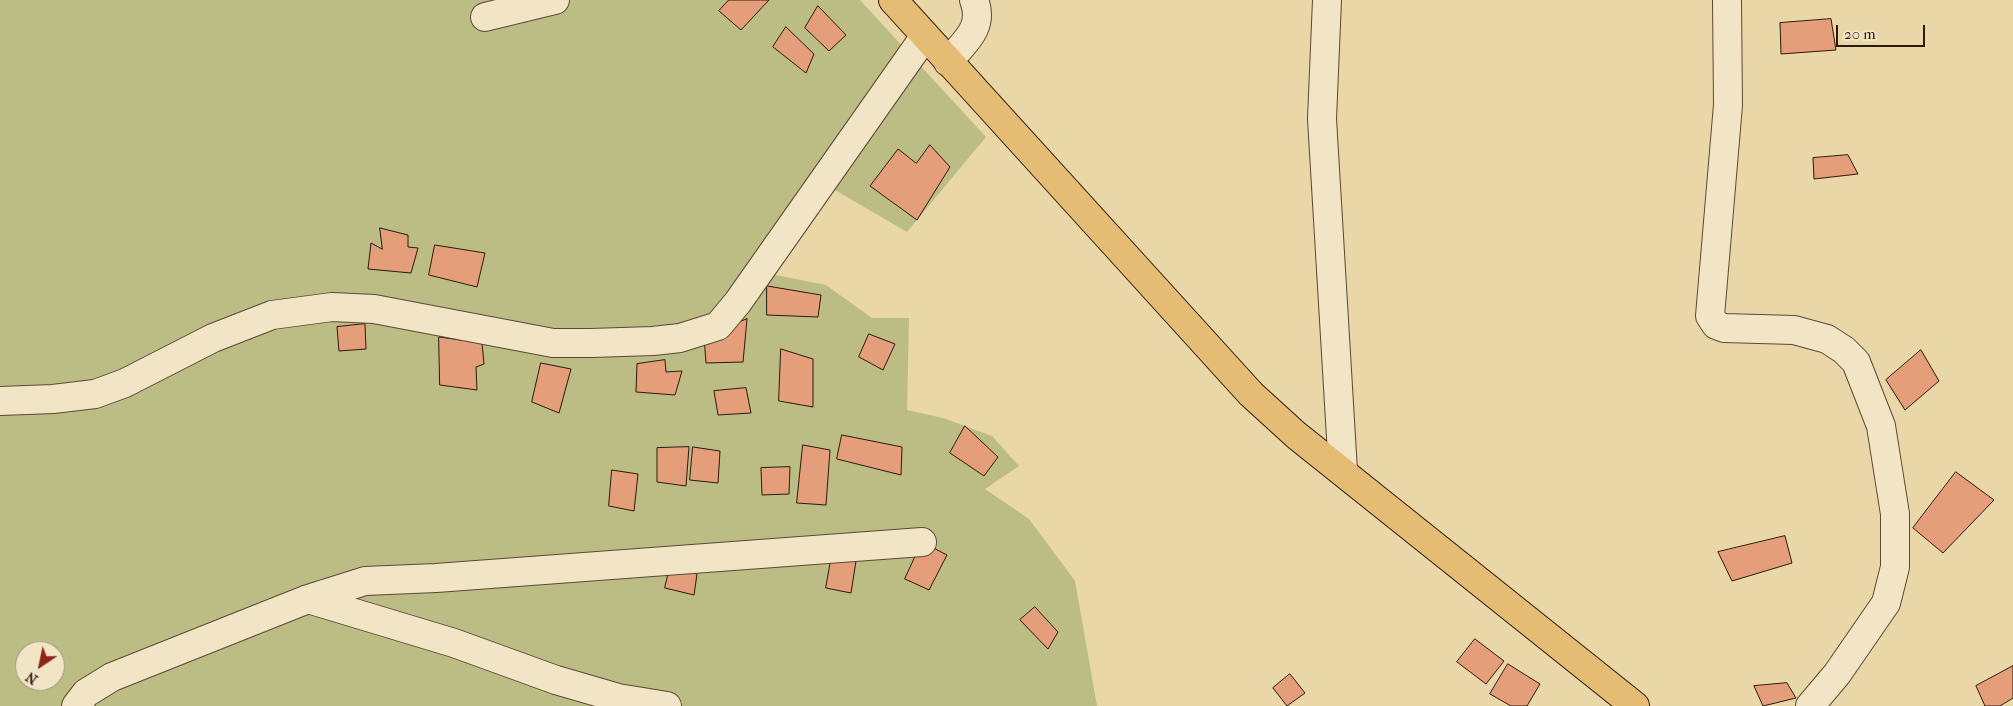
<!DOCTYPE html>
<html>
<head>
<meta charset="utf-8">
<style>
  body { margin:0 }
  #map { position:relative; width:2013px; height:706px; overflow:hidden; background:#e9d7a8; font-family:"IM FELL French Canon",serif }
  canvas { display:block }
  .north { position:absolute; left:15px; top:641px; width:50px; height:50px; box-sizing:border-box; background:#f1e5c6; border:1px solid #a3937d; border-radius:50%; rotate:214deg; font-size:14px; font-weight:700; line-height:20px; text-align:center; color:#2e190f }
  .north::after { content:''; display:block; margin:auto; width:18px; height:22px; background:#8f2418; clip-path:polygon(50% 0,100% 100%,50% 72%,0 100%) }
  .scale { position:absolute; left:1836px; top:25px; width:89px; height:22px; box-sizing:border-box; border:2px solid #2e190f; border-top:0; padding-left:6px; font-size:15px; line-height:18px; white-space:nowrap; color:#2e190f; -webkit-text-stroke:4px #f1e5c6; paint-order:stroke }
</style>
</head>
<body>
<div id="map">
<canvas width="2013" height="706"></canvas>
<div class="north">N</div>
<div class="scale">20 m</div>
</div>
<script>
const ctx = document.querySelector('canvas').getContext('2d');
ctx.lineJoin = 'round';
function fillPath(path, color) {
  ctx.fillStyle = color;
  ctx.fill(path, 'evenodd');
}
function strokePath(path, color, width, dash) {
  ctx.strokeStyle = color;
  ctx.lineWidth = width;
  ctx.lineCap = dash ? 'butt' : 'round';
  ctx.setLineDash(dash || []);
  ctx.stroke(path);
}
const green = new Path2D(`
  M0 0H860L986 137 907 232 835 190 771 274 826 285 872 318H909L907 410 943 418 992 436 1019 466 985 489 1029 519 1075 581 1097 706H0ZM25 651H55V681H25Z`);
const building = new Path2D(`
  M729 0H769L741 30 719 11Z
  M818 6 846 35 829 51 805 28Z
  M1831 19 1836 50 1781 54 1780 23Z
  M786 27 814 54 806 73 773 47Z
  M930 145 950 167 917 220 870 186 898 149 916 163Z
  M1848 155 1858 174 1814 179 1813 158Z
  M380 228 408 235V247L418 248 411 273 368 269 371 243 382 249Z
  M435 245 485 253 477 287 429 275Z
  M767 286 821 295 818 317 767 315Z
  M747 319 743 362 706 363 704 337Z
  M365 324 366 349 339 351 337 327Z
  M869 334 895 344 883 370 859 357Z
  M439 337 482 343 484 364 476 367 477 390 440 385Z
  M781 349 813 359V407L779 401Z
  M1921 350 1939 381 1905 410 1886 380Z
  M665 360 666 372 682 371 675 395 636 392 637 364Z
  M541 363 571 369 559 413 532 402Z
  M746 388 751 413 718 415 714 391Z
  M965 426 998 457 984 476 950 453Z
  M842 435 902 447 901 475 837 459Z
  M803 445 830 450 826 505 797 503Z
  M689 447 686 486 657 482V448Z
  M693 447 720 451 718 483 690 480Z
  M790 467 789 494 762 495 761 468Z
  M612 470 638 474 634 511 609 506Z
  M1956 472 1994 500 1943 553 1913 528Z
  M1785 536 1792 563 1732 581 1718 552Z
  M922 542 947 555 929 590 905 579Z
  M831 560 856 561 851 593 826 588Z
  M670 567 697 574 694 595 665 588Z
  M1035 607 1058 632 1048 649 1020 620Z
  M1475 639 1504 661 1486 684 1457 662Z
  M1508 664 1540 684 1527 706H1511L1490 694Z
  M2013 666V698L2000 706H1985L1976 686Z
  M1290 674 1305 693 1287 706 1273 688Z
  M1787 683 1796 698 1763 706 1754 686Z`);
const minor = new Path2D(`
  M1327 0 1322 119 1343 471
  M1727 0 1728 105 1710 316 1716 325 1724 328 1794 330 1827 339 1844 350 1856 362 1881 426 1895 514V567L1886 603 1837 674 1810 706
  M485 17 555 0
  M948 62C964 42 985 28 974 0
  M0 401 53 399 95 394 125 383 213 338 272 315 332 307 374 309 553 343H591L653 341 680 338 718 326 738 302 925 36
  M308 599 454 643 556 680 618 698 667 706
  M76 706 86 693 112 677 308 599 365 581 436 578 922 542`);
const major = new Path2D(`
  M893 0 1251 394 1296 435 1635 706`);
fillPath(green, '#bbbd84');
fillPath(building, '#e49e79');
strokePath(building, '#2e190f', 1);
strokePath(minor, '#5d4835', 30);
strokePath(major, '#2e190f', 30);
strokePath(minor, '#f1e5c6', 28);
strokePath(major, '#e4bc74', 28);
</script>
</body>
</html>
